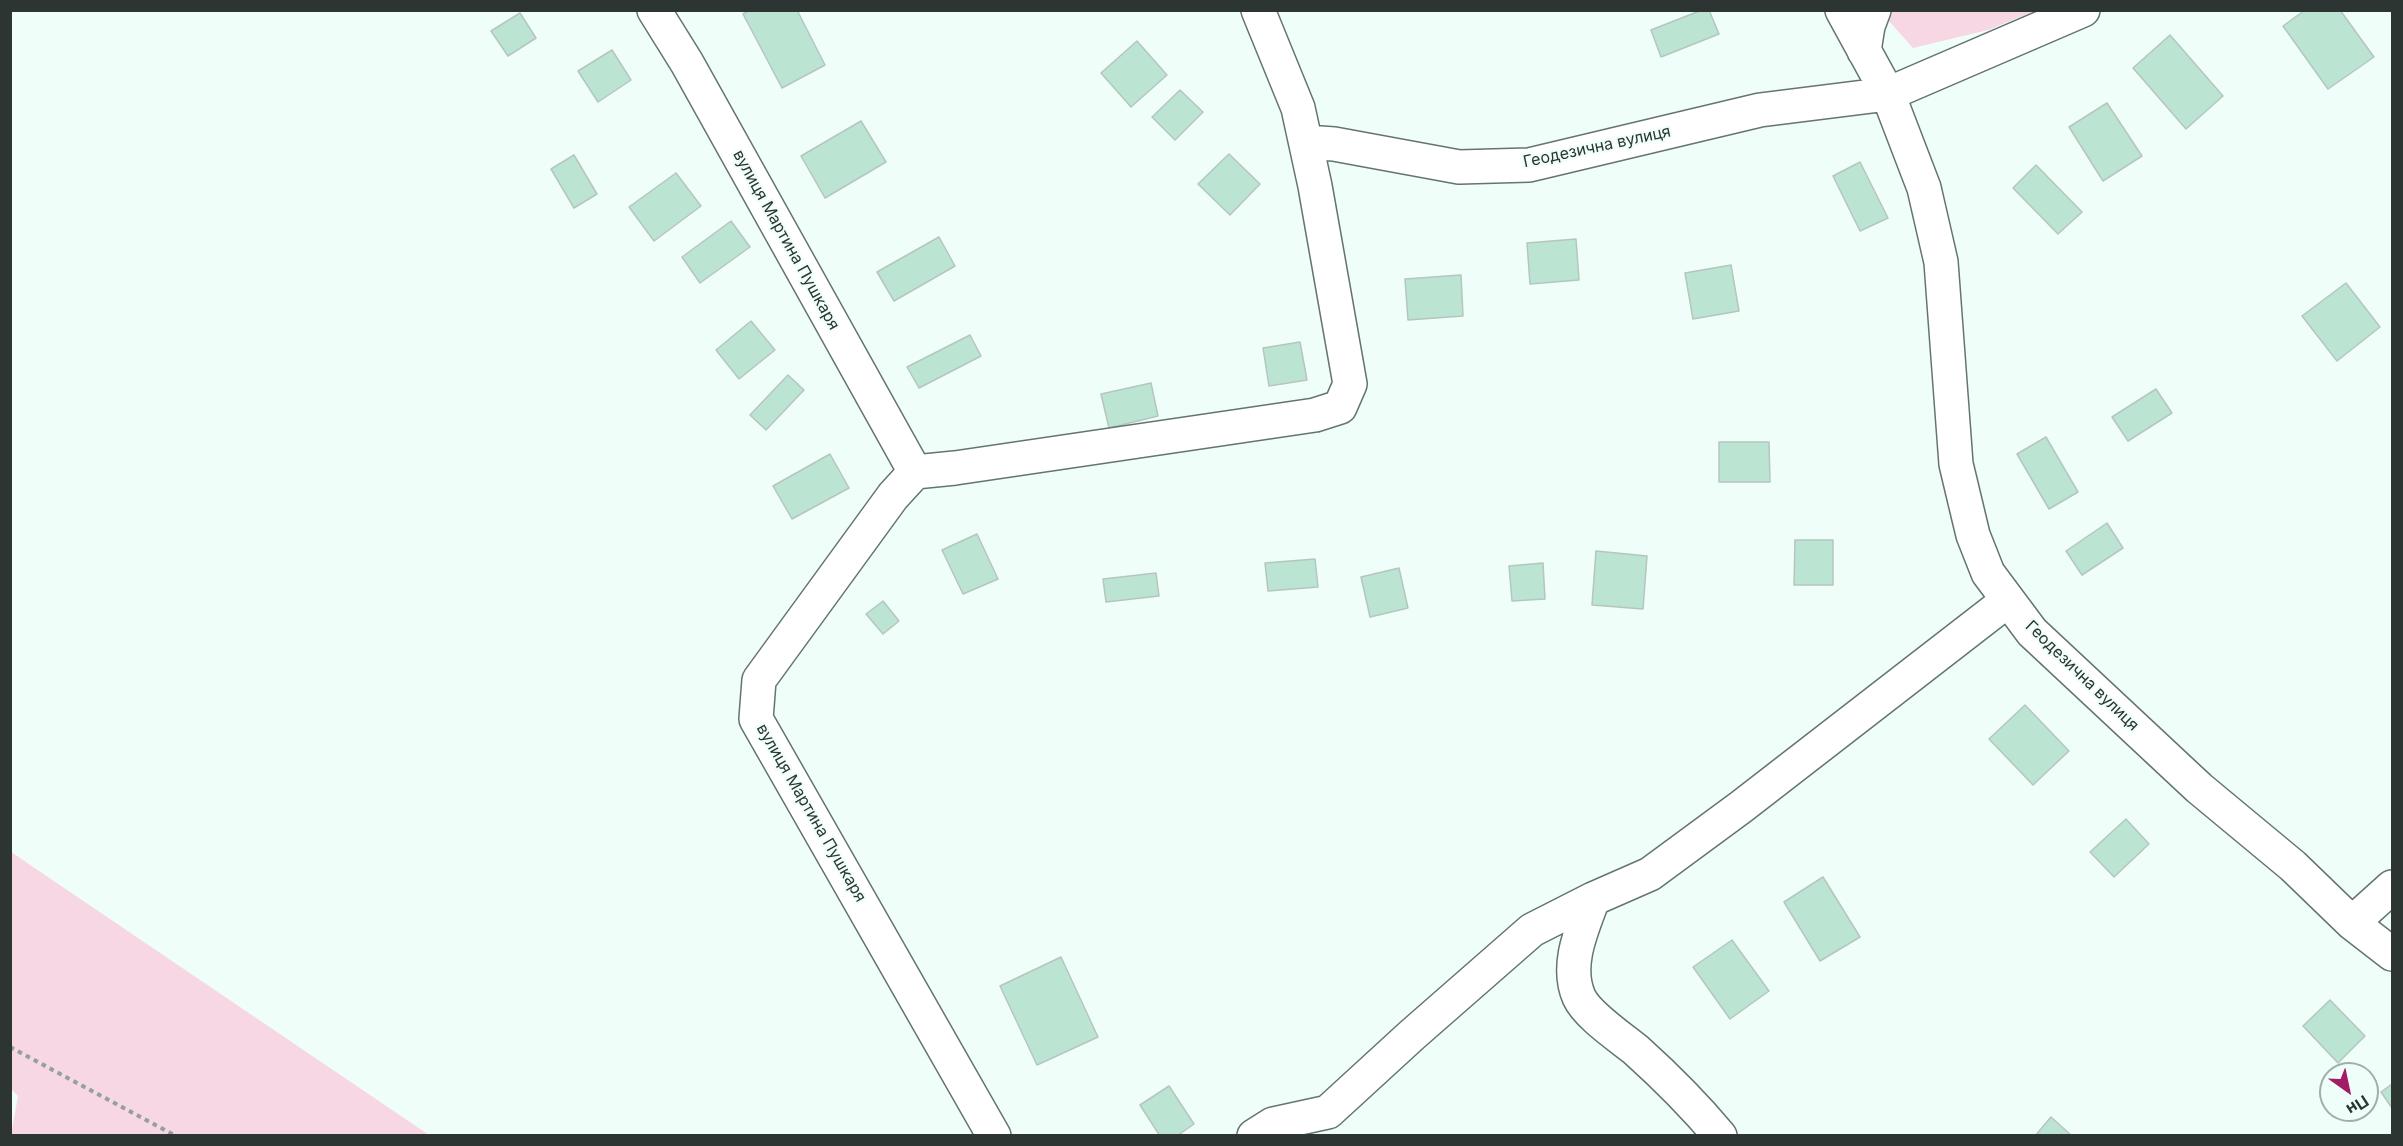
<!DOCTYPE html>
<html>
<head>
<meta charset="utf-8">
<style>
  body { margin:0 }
  #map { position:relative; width:2403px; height:1146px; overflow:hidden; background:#effef8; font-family:Inter,sans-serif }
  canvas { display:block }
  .frame { position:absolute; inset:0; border:12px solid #2d3532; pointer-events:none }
  .north { position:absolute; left:2319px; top:1062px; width:60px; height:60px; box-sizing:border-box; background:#effef8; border:2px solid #a1aea9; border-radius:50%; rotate:147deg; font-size:16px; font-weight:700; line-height:24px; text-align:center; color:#2d3532 }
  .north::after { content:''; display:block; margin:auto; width:21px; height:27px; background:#a31c66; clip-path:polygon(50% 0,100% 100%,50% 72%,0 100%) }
</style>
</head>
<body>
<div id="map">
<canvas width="2403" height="1146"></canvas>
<div class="frame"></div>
<div class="north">Пн</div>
</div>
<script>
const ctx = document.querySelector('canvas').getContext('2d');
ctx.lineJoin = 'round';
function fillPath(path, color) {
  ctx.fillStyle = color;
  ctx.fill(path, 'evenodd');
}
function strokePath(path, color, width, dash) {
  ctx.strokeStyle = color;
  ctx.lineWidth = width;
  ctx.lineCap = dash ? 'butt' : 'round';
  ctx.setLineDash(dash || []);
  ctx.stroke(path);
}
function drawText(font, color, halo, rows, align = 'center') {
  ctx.font = font + ' Inter,sans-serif';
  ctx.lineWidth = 4.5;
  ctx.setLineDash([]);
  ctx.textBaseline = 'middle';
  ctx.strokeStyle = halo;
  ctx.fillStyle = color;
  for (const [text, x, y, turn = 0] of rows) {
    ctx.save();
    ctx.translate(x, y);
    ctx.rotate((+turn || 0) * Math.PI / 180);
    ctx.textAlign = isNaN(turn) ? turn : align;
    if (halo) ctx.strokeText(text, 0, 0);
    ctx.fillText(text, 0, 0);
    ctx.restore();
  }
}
const green = new Path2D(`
  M1880 11H2035L1988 30 1913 48Z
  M10 852H11L429 1135H11L18 1096 10 1088Z`);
const building = new Path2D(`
  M750 10H797L825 65 782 88 743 14Z
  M1702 10H1709L1719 34 1661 57 1651 30Z
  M2305 10H2340L2374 57 2328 89 2283 26Z
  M520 13 536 38 508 56 491 31Z
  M2170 35 2223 96 2186 129 2133 68Z
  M1137 41 1167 75 1131 107 1101 73Z
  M612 50 631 80 598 102 578 71Z
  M1180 90 1203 112 1175 140 1152 117Z
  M2107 103 2142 156 2103 181 2069 127Z
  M861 121 886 162 825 198 801 156Z
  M1229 154 1260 184 1230 215 1198 184Z
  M574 155 597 194 574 208 551 169Z
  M1860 162 1888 218 1860 231 1833 176Z
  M2036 165 2082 212 2058 234 2013 188Z
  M676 173 701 206 654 241 629 207Z
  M731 221 750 247 700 283 682 257Z
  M939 237 955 266 894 301 877 272Z
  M1576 239 1579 280 1530 284 1527 243Z
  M1731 265 1739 311 1693 319 1685 273Z
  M1461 275 1463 316 1408 320 1405 279Z
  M2346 283 2380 327 2337 361 2302 316Z
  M751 321 775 350 739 379 716 350Z
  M970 335 981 356 919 388 907 367Z
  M1300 342 1307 380 1269 386 1263 348Z
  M788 375 804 390 766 430 750 415Z
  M1151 383 1158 416 1109 428 1101 394Z
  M2156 389 2172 413 2128 441 2112 417Z
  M2046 437 2078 492 2049 509 2017 454Z
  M1719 442H1769L1770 482H1719Z
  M830 454 849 488 792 519 773 486Z
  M2107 523 2123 548 2082 575 2066 551Z
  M977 534 998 579 963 594 942 550Z
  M1795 540H1833V585H1794Z
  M1596 551 1647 556 1643 609 1592 605Z
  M1315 559 1318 587 1268 591 1265 563Z
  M1543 563 1545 599 1512 601 1509 566Z
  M1399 568 1408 608 1370 617 1361 577Z
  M1156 573 1159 596 1106 602 1103 579Z
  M883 601 899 621 883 634 866 614Z
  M2025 705 2069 751 2033 785 1989 739Z
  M2126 819 2149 844 2114 877 2090 852Z
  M1823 877 1860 937 1820 961 1784 902Z
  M1732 940 1769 991 1730 1019 1693 967Z
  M1061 957 1098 1037 1037 1065 1000 986Z
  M2330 1000 2365 1036 2338 1063 2303 1026Z
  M2392 1084V1108L2381 1092Z
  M1169 1086 1194 1124 1177 1136H1160L1140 1105Z
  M2051 1117 2072 1136H2035Z`);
const path = new Path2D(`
  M10 1047 176 1136`);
const minor = new Path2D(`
  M654 10 687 63 915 472
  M1842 10 1888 94 1924 188 1941 262 1956 464 1973 535 1988 573 2032 632 2199 788 2293 866 2352 923 2392 954
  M1864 51 1868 26 1874 10
  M1306 142 1334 144 1459 167 1529 165 1760 110 1888 94 2083 10
  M1593 899C1582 929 1565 965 1579 997 1587 1015 1620 1037 1636 1050 1666 1077 1694 1105 1720 1136
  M2352 923 2392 887
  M994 1136 756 719 759 680 893 496 915 472 955 468 1315 415 1340 407 1350 384 1315 186 1298 108 1258 10
  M1254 1136 1273 1124 1328 1112 1412 1035 1532 930 1593 899 1650 874 1741 807 2007 601`);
const streetNames = [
  ["Геодезична вулиця",1597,147,-12],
  ["вулиця Мартина Пушкаря",786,240,61],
  ["Геодезична вулиця",2082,676,44],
  ["вулиця Мартина Пушкаря",811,813,60]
];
fillPath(green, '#f6d7e3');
fillPath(building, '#bce4d3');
strokePath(building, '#b4c6bf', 1.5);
strokePath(minor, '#65756e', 36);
strokePath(path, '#94a09b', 4, [4.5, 4.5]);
strokePath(minor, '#fff', 33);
drawText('16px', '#2d3532', '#effef8', streetNames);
</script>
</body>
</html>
